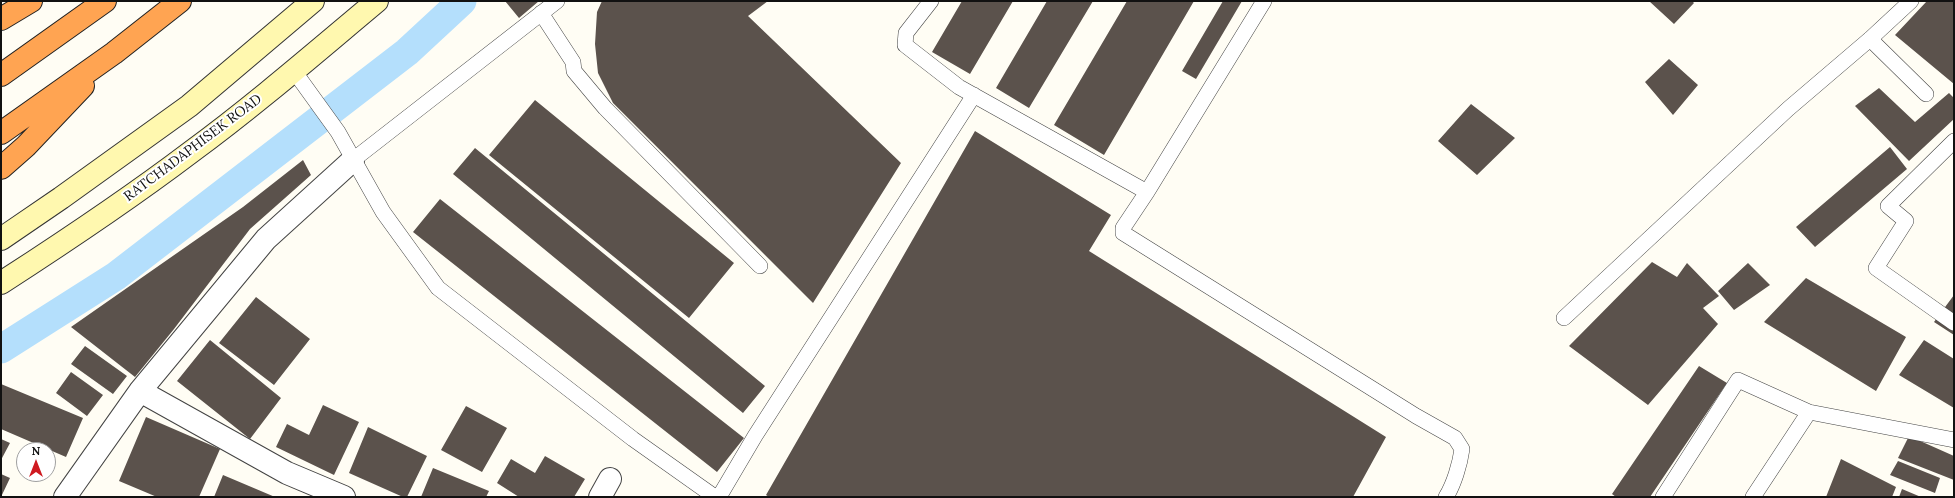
<!DOCTYPE html>
<html>
<head>
<meta charset="utf-8">
<style>
  body { margin:0 }
  #map { position:relative; width:1955px; height:498px; overflow:hidden; background:#fffdf4; font-family:Lora,serif }
  canvas { display:block }
  .frame { position:absolute; inset:0; border:2px solid #111; pointer-events:none }
  .north { position:absolute; left:16px; top:442px; width:40px; height:40px; box-sizing:border-box; background:#fff; border:1px solid #a0a0a0; border-radius:50%; rotate:0deg; font-size:11px; font-weight:700; line-height:16px; text-align:center; color:#111 }
  .north::after { content:''; display:block; margin:auto; width:14px; height:18px; background:#cf1a20; clip-path:polygon(50% 0,100% 100%,50% 72%,0 100%) }
</style>
</head>
<body>
<div id="map">
<canvas width="1955" height="498"></canvas>
<div class="frame"></div>
<div class="north">N</div>
</div>
<script>
const ctx = document.querySelector('canvas').getContext('2d');
ctx.lineJoin = 'round';
function strokePath(path, color, width, dash) {
  ctx.strokeStyle = color;
  ctx.lineWidth = width;
  ctx.lineCap = dash ? 'butt' : 'round';
  ctx.setLineDash(dash || []);
  ctx.stroke(path);
}
function fillPath(path, color) {
  ctx.fillStyle = color;
  ctx.fill(path, 'evenodd');
}
function drawText(font, color, halo, rows, align = 'center') {
  ctx.font = font + ' Lora,serif';
  ctx.lineWidth = 4;
  ctx.setLineDash([]);
  ctx.textBaseline = 'middle';
  ctx.strokeStyle = halo;
  ctx.fillStyle = color;
  for (const [text, x, y, turn = 0] of rows) {
    ctx.save();
    ctx.translate(x, y);
    ctx.rotate((+turn || 0) * Math.PI / 180);
    ctx.textAlign = isNaN(turn) ? turn : align;
    if (halo) ctx.strokeText(text, 0, 0);
    ctx.fillText(text, 0, 0);
    ctx.restore();
  }
}
const canal = new Path2D(`
  M1 349 116 276 407 52 462 1`);
const building = new Path2D(`
  M505 1H539L519 18Z
  M602 1H768L748 16 901 163 813 303 613 103 598 73 595 44 597 12Z
  M962 1H1013L970 74 932 52Z
  M1047 1H1093L1029 108 996 88Z
  M1127 1H1194L1104 155 1054 125Z
  M1223 1H1242L1196 79 1182 71Z
  M1649 1H1692L1694 3 1674 24Z
  M1927 1H1954V84L1895 35Z
  M1669 59 1698 85 1673 115 1645 82Z
  M1879 88 1915 122 1949 93 1954 98V119L1909 161 1855 106Z
  M535 100 734 263 689 318 489 155Z
  M1471 104 1515 138 1477 175 1438 141Z
  M975 131 1111 215 1089 251 1386 437 1353 497H769L766 495Z
  M1890 147 1907 169 1815 247 1796 227Z
  M475 148 765 386 743 413 453 174Z
  M303 160 311 175 250 229 174 329 135 377 71 327 243 207Z
  M440 199 744 438 717 472 413 232Z
  M1652 262 1677 277 1687 263 1719 296 1703 308 1718 324 1648 405 1569 346Z
  M1748 263 1770 285 1734 310 1718 291Z
  M1806 278 1906 337 1876 391 1764 322Z
  M1954 295V335L1934 322Z
  M256 297 310 339 274 385 219 343Z
  M210 340 281 398 250 439 177 381Z
  M1924 340 1954 359V408L1899 375Z
  M85 346 127 376 113 394 71 364Z
  M1699 366 1727 383 1650 497H1616L1612 494Z
  M71 372 103 395 87 416 56 393Z
  M1 384 83 418 66 457 1 429Z
  M323 405 359 422 334 475 276 447 287 424 309 435Z
  M466 406 507 428 482 472 441 450Z
  M146 417 220 449 199 497H157L119 481Z
  M368 427 427 456 407 497H403L349 473Z
  M1909 436 1954 456V480L1898 458Z
  M1 439 10 443 1 460Z
  M545 456 585 479 574 497H519L497 483 511 459 535 473Z
  M1841 459 1896 487 1892 497H1826Z
  M1898 461 1940 478 1935 493 1890 475Z
  M433 468 489 491 486 497H421Z
  M1 474 10 478 1 497Z
  M223 475 275 497H214Z
  M1902 489 1921 497H1899Z`);
const service = new Path2D(`
  M931 1 906 33 905 45 959 87 1147 192 1264 1
  M541 13 573 62 574 71 605 108 760 266
  M1870 39 1926 94
  M294 71 338 132 383 212 438 288 633 439 715 497
  M1954 141 1888 206 1906 221 1876 268 1954 323
  M353 160 557 1
  M1147 192 1123 228V233L1416 416 1455 438 1462 449C1460 464 1454 484 1446 497
  M1564 318 1788 109 1870 39 1911 1
  M719 497 755 436 974 95
  M1663 497 1738 380 1809 412 1954 440
  M1753 497 1809 412`);
const minor = new Path2D(`
  M140 391 287 473 344 497
  M65 497 140 391 266 239 353 160
  M600 497 610 479`);
const secondary = new Path2D(`
  M1 239 61 198 189 106 313 1
  M1 283C66 241 129 199 191 152 255 105 316 52 377 1`);
const motorway = new Path2D(`
  M1 19 31 1
  M1 75 105 1
  M1 133 114 53 180 1
  M1 168 26 146 83 86`);
const streetNames = [
  ["RATCHADAPHISEK ROAD",193,148,-37]
];
strokePath(canal, '#b4dffc', 29);
fillPath(building, '#5b524c');
strokePath(service, '#444', 16);
strokePath(minor, '#444', 24);
strokePath(secondary, '#333', 24);
strokePath(motorway, '#222', 24);
strokePath(service, '#fff', 15);
strokePath(minor, '#fff', 22);
strokePath(secondary, '#fff8af', 22);
strokePath(motorway, '#ffa452', 22);
drawText('14px', '#111', '#fff', streetNames);
</script>
</body>
</html>
